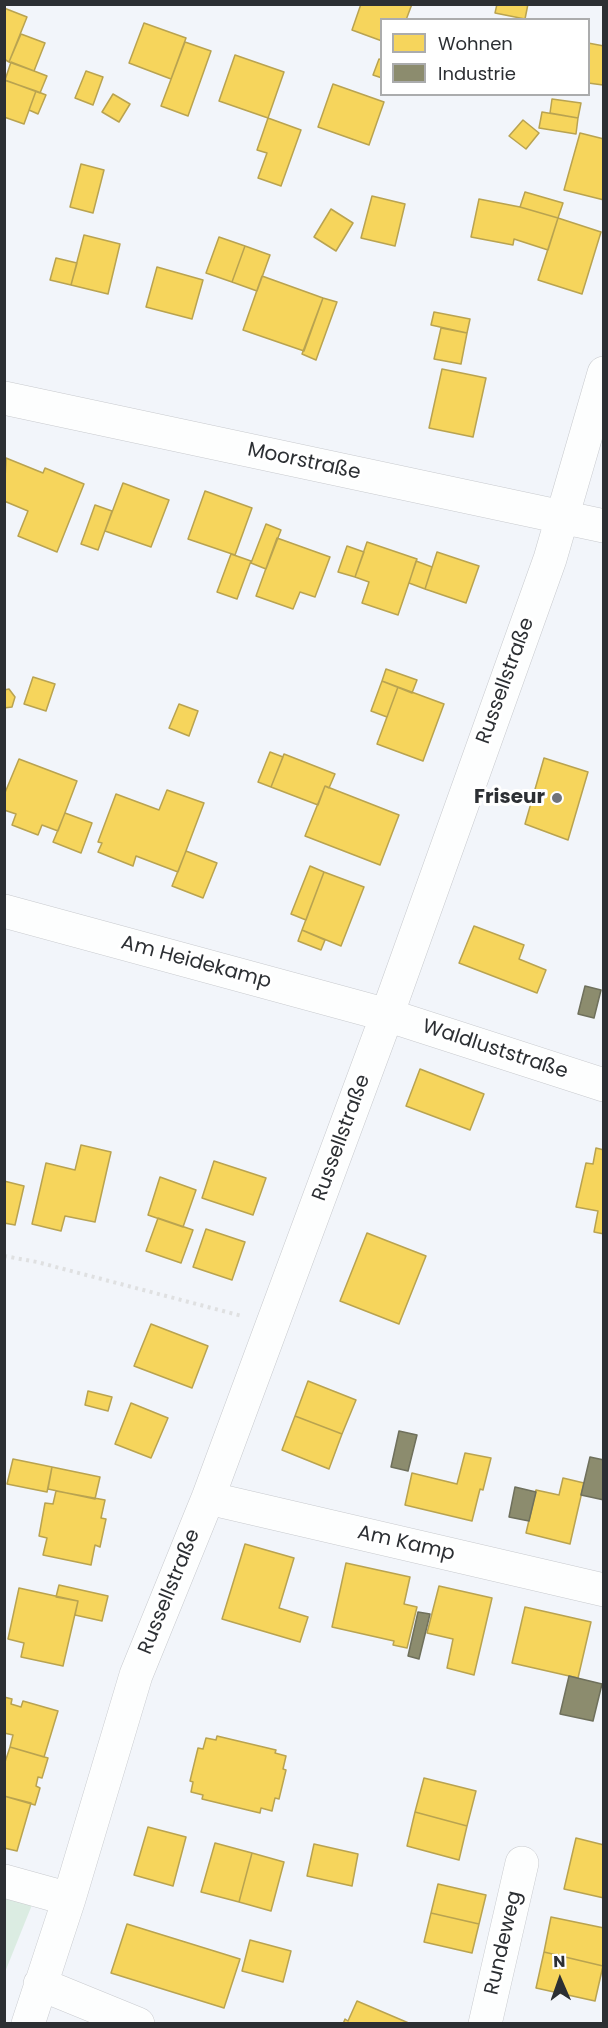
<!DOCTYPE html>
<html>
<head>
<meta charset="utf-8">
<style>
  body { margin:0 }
  #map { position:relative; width:608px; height:2028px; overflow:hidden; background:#f2f5fa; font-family:Poppins,sans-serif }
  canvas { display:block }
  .frame { position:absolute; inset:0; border:6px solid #2c2f33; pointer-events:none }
  .legend { position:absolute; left:380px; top:18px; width:210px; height:78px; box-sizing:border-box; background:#fff; border:2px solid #abacad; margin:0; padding:8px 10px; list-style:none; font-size:18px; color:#2c2f33 }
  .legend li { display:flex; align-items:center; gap:12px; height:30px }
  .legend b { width:30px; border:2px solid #abacad }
  .north { position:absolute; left:530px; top:1950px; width:60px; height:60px; -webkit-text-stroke:4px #fff; paint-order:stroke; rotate:358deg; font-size:16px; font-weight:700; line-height:24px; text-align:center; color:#2c2f33 }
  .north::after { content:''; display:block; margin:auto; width:21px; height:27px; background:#2c2f33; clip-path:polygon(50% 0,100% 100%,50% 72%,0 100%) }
</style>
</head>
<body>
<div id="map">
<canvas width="608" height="2028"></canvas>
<div class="frame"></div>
<ul class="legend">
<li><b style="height:16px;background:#f6d55c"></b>Wohnen</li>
<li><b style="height:16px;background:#8c8c6e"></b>Industrie</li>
</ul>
<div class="north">N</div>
</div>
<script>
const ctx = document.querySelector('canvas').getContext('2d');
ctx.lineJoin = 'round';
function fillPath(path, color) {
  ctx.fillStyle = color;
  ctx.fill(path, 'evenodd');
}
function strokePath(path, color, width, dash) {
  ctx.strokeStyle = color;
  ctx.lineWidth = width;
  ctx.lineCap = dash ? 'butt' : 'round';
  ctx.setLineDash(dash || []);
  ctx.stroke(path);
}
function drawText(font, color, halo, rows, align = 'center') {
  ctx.font = font + ' Poppins,sans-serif';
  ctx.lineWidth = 6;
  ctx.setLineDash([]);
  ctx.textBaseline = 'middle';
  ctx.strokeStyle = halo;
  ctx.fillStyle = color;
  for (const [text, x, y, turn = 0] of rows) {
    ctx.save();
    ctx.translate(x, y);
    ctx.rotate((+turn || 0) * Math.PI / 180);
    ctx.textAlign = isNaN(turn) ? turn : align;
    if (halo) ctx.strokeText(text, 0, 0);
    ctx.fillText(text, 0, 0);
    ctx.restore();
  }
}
const green = new Path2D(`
  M5 1875 40 1885 5 1972Z`);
const homes = new Path2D(`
  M361 4H412L406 20H382V41L352 30Z
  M497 4H528L525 19 495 13Z
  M4 8 27 17 9 62 4 59Z
  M144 23 186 38 171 79 129 63Z
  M21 34 45 43 34 71 9 62Z
  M185 42 211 51 188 116 161 106Z
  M588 43 604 46V90L603 85 588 83Z
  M235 55 284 72 268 118 219 101Z
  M379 59 382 60V78L373 75Z
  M11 62 47 76 40 93 5 80Z
  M86 71 103 77 93 105 75 98Z
  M4 80 36 91 24 124 4 117Z
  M333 84 384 102 369 145 318 127Z
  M36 91 46 95 38 114 29 110Z
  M113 94 130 104 119 122 102 112Z
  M552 99 581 103 578 118 550 113Z
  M542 112 578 118 576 134 539 128Z
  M268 118 301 130 281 186 258 178 267 153 257 150Z
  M523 120 539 133 526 149 509 136Z
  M580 133 604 139V200L564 190Z
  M81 164 104 170 93 213 70 207Z
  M525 192 563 203 558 218 520 207Z
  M372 196 405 204 395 246 361 238Z
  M479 199 520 207 558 218 548 250 514 239 513 245 471 237Z
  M331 209 353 223 336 251 314 237Z
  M558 218 601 232 582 294 538 280Z
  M84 235 120 244 108 294 71 285Z
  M219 237 245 246 232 282 206 273Z
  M245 246 270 255 257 291 232 282Z
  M56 258 77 263 71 285 50 280Z
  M157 267 203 280 192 319 146 307Z
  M262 276 323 298 304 351 243 330Z
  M323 298 337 302 316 360 302 354Z
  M434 312 470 319 467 333 431 325Z
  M441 328 467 333 461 364 434 359Z
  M442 369 486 378 473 437 429 428Z
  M6 458 43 473 45 468 84 484 57 552 18 536 28 511 4 501Z
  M123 483 169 500 151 547 105 531Z
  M205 491 252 508 235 555 188 539Z
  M95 505 112 511 98 550 81 544Z
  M266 524 281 530 266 569 251 563Z
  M277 538 330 557 315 597 300 592 293 609 256 596Z
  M367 542 417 559 398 615 362 603 369 582 355 577Z
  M347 546 364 552 355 577 338 572Z
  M437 552 479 566 466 603 425 589Z
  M231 554 251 561 237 599 217 592Z
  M416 561 432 567 425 589 409 583Z
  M386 669 417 680 412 693 382 681Z
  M33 677 55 684 46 711 24 704Z
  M382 681 398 687 387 717 371 711Z
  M398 687 444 704 423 761 377 744Z
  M9 689 15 697 12 707 4 708V690Z
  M179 704 198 711 189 736 169 728Z
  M270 752 283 757 271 787 258 782Z
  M284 754 335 774 329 788 325 786 318 805 271 787Z
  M544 758 588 772 568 840 525 824Z
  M19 759 77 781 58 831 42 825 38 835 12 825 16 814 4 810V795Z
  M325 786 399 815 380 865 305 836Z
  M167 790 204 803 178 872 136 856 133 866 98 852 102 843 98 842 116 794 159 810Z
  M65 813 92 823 81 853 53 842Z
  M186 851 217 863 203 898 172 886Z
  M310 866 324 872 306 920 291 914Z
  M324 872 364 887 341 946 302 930Z
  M474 926 524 945 519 959 546 970 537 993 459 963Z
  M302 930 325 940 321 950 298 941Z
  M420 1069 484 1094 470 1130 406 1106Z
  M81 1145 111 1152 95 1222 65 1216 61 1231 32 1224 46 1163 75 1170Z
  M596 1148 604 1150V1234L594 1232 598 1211 576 1207 586 1163 593 1164Z
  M214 1161 266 1178 253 1215 202 1198Z
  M160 1177 196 1190 183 1227 148 1215Z
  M4 1181 24 1186 15 1225 4 1223Z
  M158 1218 193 1230 181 1263 146 1251Z
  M206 1229 245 1242 232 1280 193 1267Z
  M367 1233 426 1256 399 1324 340 1301Z
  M151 1324 208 1346 192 1388 134 1366Z
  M308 1381 356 1400 342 1434 295 1416Z
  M88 1391 112 1397 108 1411 85 1405Z
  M131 1403 168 1418 151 1458 115 1444Z
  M295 1416 342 1434 329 1469 282 1450Z
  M465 1453 491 1458 483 1490 480 1489 472 1521 405 1505 412 1473 457 1484Z
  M13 1459 52 1467 47 1492 7 1484Z
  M52 1467 100 1477 95 1499 48 1489Z
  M563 1478 584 1483 570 1544 526 1533 536 1490 559 1495Z
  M56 1491 105 1500 101 1518 106 1519 100 1547 95 1545 91 1565 43 1555 47 1538 39 1536 45 1503 53 1504Z
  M245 1544 294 1558 279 1608 308 1617 300 1642 222 1619Z
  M346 1563 410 1577 404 1604 417 1607 407 1648 393 1645 394 1641 332 1627Z
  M59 1585 108 1596 102 1621 75 1615 78 1601 56 1597Z
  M439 1586 492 1598 474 1675 447 1668 453 1639 427 1633Z
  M19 1588 78 1601 63 1666 21 1657 24 1643 8 1639Z
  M525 1607 591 1622 578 1678 512 1663Z
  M4 1697 12 1699 11 1704 21 1707 23 1701 58 1711 44 1757 10 1747 13 1735 4 1733Z
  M217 1736 276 1750 275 1753 286 1756 283 1769 286 1770 279 1799 275 1798 272 1811 261 1808 260 1813 202 1799 203 1795 191 1792 193 1782 190 1781 198 1748 203 1749 206 1738 216 1740Z
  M10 1747 48 1758 42 1778 38 1777 36 1786 40 1788 35 1805 4 1796V1765Z
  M424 1778 476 1791 467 1826 415 1812Z
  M4 1796 31 1803 17 1851 4 1848Z
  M415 1812 467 1826 459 1860 407 1846Z
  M148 1827 186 1837 173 1886 134 1875Z
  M576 1838 604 1845V1898L564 1889Z
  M215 1843 252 1853 239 1902 201 1892Z
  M314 1844 358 1854 352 1886 307 1876Z
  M252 1853 284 1862 271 1911 239 1902Z
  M438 1884 486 1895 479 1924 431 1913Z
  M431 1913 479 1924 472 1953 424 1942Z
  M551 1917 604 1928 603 1966 544 1952Z
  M127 1924 240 1959 224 2008 111 1973Z
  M250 1940 291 1951 283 1982 242 1971Z
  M544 1952 603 1966 595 2001 536 1988Z
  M357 2001 411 2024H343L345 2019 348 2021Z`);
const industry = new Path2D(`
  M585 986 601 990 594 1018 578 1014Z
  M399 1431 417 1435 408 1471 391 1467Z
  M590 1457 604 1460V1500L581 1495Z
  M515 1487 536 1492 529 1521 509 1517Z
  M418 1612 430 1614 419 1659 408 1656Z
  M569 1676 602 1684 593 1721 560 1714Z`);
const path = new Path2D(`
  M4 1256 37 1262 242 1316`);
const minor = new Path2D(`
  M4 398 604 526
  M4 911 387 1015 604 1085
  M208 1498 604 1590
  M4 1881 69 1899
  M40 1984 138 2024
  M28 2024 69 1899 136 1675 208 1498 387 1015 550 559 604 373
  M485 2024 522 1863`);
const markers = [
  [557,798,6,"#717479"]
];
const streetNames = [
  ["Moorstraße",304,462,12],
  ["Russellstraße",506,681,-70],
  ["Am Heidekamp",196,963,15],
  ["Waldluststraße",495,1050,18],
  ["Russellstraße",342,1138,-70],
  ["Am Kamp",406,1544,13],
  ["Russellstraße",170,1592,-68],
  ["Rundeweg",504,1943,-77]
];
const poiNames = [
  ["Friseur",545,798]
];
fillPath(green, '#dbece2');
fillPath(homes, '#f6d55c');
strokePath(homes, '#b9a350', 1.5);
fillPath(industry, '#8c8c6e');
strokePath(industry, '#6f705c', 1.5);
strokePath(minor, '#c8cace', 34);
strokePath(path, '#dfe0e1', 4, [3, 4.5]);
strokePath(minor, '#fdfefe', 33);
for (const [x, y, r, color] of markers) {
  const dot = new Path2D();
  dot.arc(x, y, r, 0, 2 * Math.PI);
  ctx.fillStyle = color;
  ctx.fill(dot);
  strokePath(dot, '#fff', 2);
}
drawText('20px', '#2c2f33', '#fff', streetNames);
drawText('bold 20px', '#2c2f33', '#fff', poiNames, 'right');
</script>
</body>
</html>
